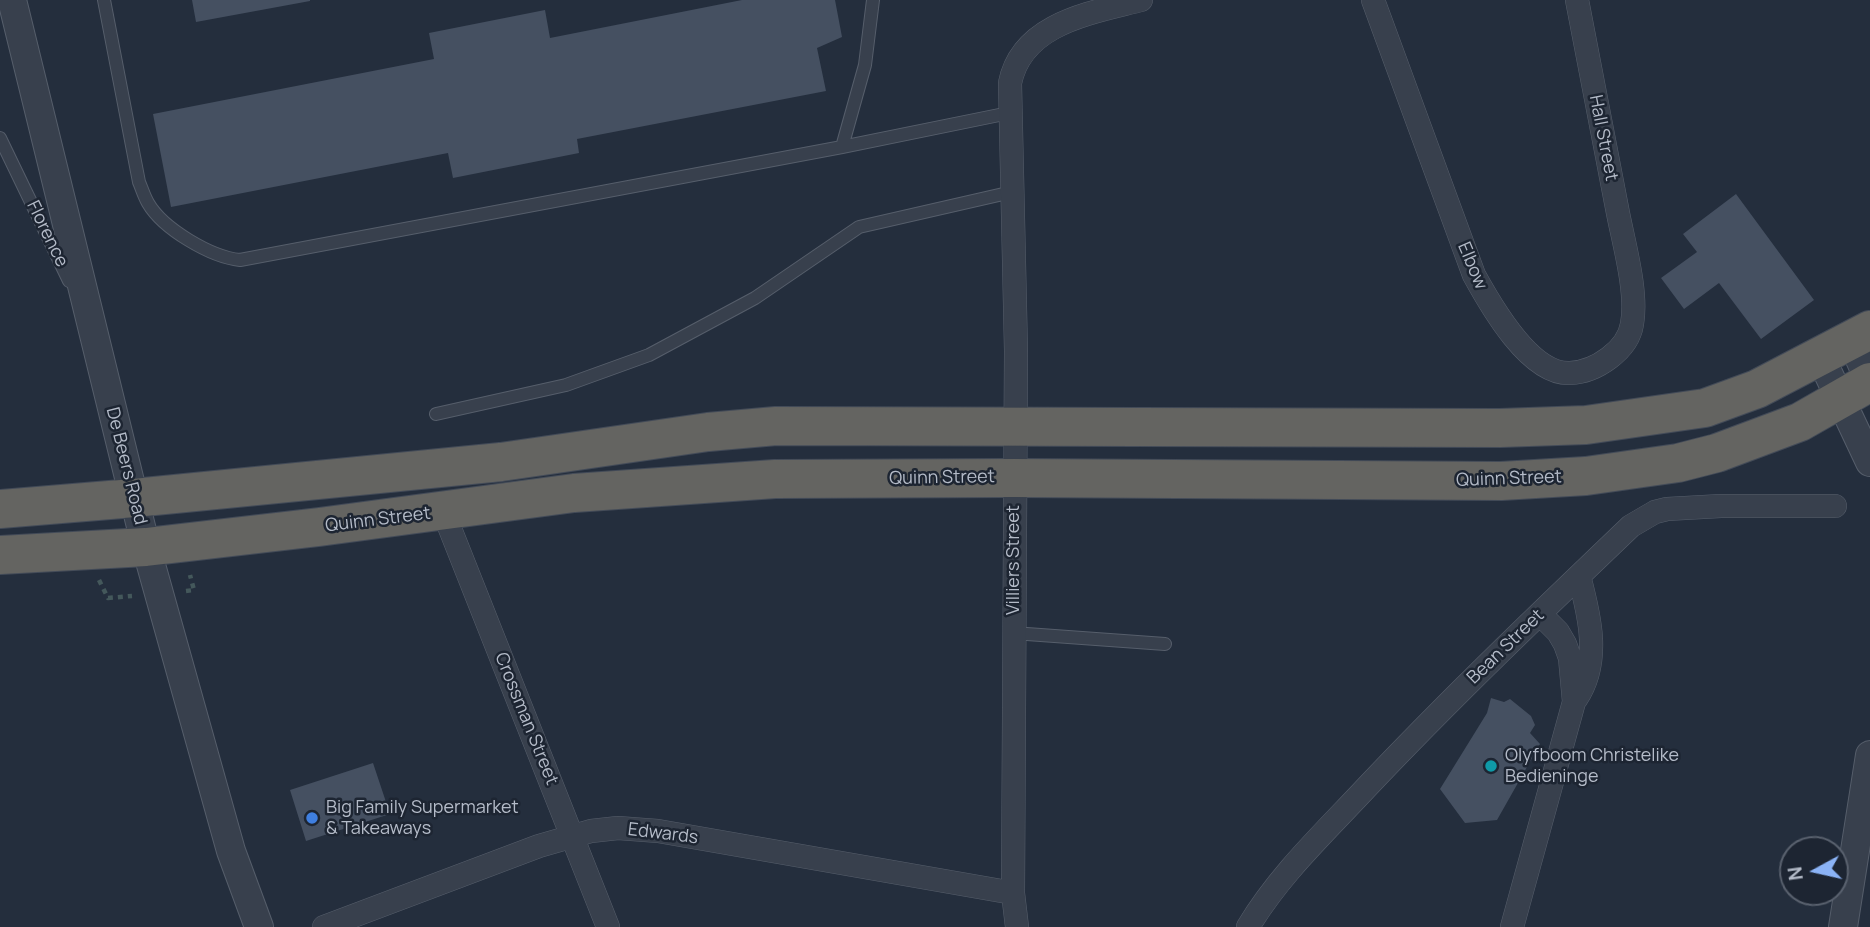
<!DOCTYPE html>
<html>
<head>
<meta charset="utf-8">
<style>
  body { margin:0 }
  #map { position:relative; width:1870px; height:927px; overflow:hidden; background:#242e3d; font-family:Manrope,sans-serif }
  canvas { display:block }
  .north { position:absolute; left:1779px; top:836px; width:70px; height:70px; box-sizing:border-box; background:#1d2532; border:2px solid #59616e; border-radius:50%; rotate:262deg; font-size:19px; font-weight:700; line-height:28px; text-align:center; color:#b4bbc8 }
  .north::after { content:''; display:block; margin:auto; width:24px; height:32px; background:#8bb3f6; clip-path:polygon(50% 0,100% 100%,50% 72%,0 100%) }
</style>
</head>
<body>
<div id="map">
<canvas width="1870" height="927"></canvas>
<div class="north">N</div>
</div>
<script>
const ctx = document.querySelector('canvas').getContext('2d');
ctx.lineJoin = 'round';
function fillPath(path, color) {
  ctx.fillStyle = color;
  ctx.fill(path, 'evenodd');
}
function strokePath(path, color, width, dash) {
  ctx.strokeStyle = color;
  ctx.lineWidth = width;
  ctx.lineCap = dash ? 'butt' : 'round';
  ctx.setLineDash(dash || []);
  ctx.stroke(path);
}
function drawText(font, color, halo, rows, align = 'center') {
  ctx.font = font + ' Manrope,sans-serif';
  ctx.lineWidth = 5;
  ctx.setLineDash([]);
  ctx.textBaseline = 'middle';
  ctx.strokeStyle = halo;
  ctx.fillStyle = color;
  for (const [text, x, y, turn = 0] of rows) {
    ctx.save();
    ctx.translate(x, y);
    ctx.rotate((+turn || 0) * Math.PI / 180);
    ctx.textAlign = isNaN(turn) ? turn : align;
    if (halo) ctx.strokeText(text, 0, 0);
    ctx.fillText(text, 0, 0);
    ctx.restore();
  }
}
const building = new Path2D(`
  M192 0H310V1L196 22Z
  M742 0H835L842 37 817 48 826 91 577 139 579 153 453 178 448 153 171 207 153 114 434 59 429 33 545 10 550 38Z
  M1736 194 1814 300 1761 339 1719 283 1684 309 1661 278 1697 252 1683 234Z
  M1491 698 1504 702 1510 699 1531 716 1535 725 1530 733 1540 744 1497 820 1465 823 1440 789 1487 713Z
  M373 763 390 814 306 841 290 790Z`);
const path = new Path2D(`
  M99 580 108 598 132 596
  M186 591 194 590 190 575`);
const service = new Path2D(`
  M104 0 139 182C142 189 144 196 148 203 163 229 211 257 240 260L842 147 1009 113
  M0 138 69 281
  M842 147 865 65 873 0
  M436 414 566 385 649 355 755 298 859 227 1012 192
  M1013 633 1165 644`);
const minor = new Path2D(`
  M1373 0 1474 275C1491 306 1530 375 1570 373 1596 372 1628 350 1632 324 1638 291 1623 241 1617 208 1604 139 1590 69 1577 0
  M443 511 608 927
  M1576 699C1601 662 1590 617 1579 576
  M324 927 539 846 591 831 618 828 658 831 1013 893
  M1017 927 1013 893 1016 351 1010 83C1022 23 1091 13 1141 0
  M1248 927C1279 875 1324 833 1365 789 1451 698 1541 612 1631 526L1655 512 1667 509 1721 506H1835
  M1512 927 1574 702 1570 658 1565 644 1558 632 1540 614`);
const tertiary = new Path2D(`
  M12 0 146 547 231 851 259 927
  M1851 339 1870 382
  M1819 354 1870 462
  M1843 927 1870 755`);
const trunk = new Path2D(`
  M0 509 134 498 501 462 708 432 776 426 1500 428 1586 425 1705 408 1757 389 1870 330
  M0 555 146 547 319 527 574 493 775 479 1014 478 1501 481 1586 476 1678 463 1717 453 1800 422 1870 382`);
const markers = [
  [1491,766,7,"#0f9aa8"],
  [312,818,7,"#3f7fe0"]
];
const streetNames = [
  ["Hall Street",1603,138,79],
  ["Florence",47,234,64],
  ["Elbow",1472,266,67],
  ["De Beers Road",126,466,76],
  ["Quinn Street",942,478,-1],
  ["Quinn Street",1509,479,-2],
  ["Quinn Street",378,520,-7],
  ["Villiers Street",1014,560,-90],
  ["Bean Street",1506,647,-44],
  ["Crossman Street",526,719,68],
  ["Edwards",663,834,7]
];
const poiNames = [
  ["Olyfboom Christelike",1505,756],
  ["Bedieninge",1505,777],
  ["Big Family Supermarket",326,808],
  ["& Takeaways",326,829]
];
fillPath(building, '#455061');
strokePath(service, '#565e6b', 14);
strokePath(minor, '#565e6b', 24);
strokePath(tertiary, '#565e6b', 30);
strokePath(trunk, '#434b58', 40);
strokePath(path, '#44585b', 4.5, [5, 5]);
strokePath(service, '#38404d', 12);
strokePath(minor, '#38404d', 23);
strokePath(tertiary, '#38404d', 28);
strokePath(trunk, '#646461', 38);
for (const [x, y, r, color] of markers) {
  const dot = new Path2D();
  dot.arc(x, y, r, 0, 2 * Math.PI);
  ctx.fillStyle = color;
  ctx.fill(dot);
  strokePath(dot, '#1d2532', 2.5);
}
drawText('18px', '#b4bbc8', '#1d2532', streetNames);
drawText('18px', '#b4bbc8', '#1d2532', poiNames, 'left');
</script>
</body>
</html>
